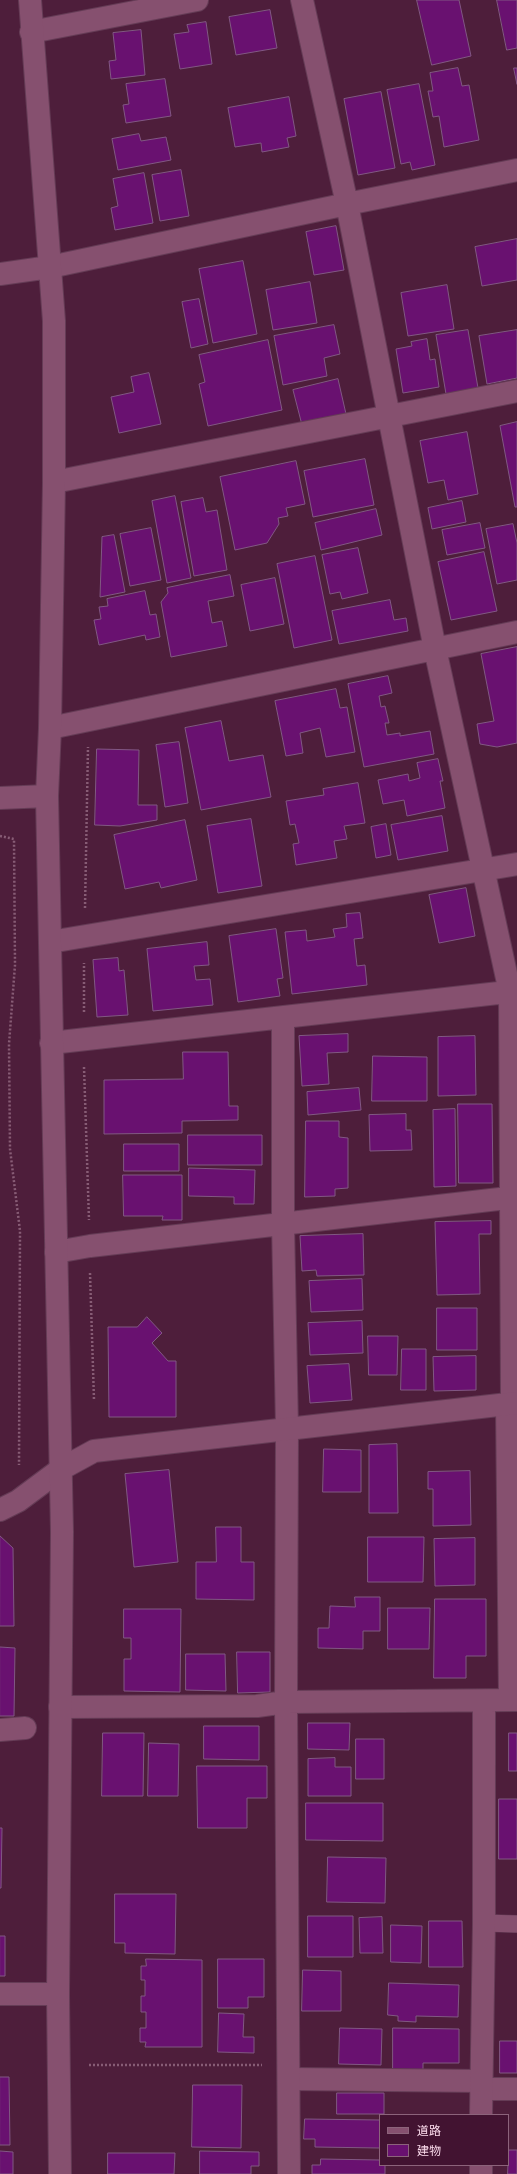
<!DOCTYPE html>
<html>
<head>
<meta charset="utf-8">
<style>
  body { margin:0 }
  #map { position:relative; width:517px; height:2174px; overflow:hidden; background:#4e1e3b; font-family:Literata,"Noto Sans JP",serif }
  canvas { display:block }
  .legend { position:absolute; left:379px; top:2114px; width:130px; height:52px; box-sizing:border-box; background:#421331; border:1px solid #8c637b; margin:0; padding:5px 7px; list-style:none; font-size:12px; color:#fadaeb }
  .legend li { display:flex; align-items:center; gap:8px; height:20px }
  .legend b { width:20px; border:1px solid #8c637b }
</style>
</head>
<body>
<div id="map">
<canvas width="517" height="2174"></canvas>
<ul class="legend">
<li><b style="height:5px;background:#86506f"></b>道路</li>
<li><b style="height:11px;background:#691170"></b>建物</li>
</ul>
</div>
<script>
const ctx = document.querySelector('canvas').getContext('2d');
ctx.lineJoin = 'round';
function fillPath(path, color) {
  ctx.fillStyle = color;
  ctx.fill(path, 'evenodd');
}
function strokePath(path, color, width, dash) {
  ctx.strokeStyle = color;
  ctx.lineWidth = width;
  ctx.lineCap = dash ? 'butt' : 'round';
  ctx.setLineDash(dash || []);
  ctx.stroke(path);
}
const building = new Path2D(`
  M417 0H459L471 56 432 65Z
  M497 0H517V48L507 50Z
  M270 10 277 48 236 55 229 17Z
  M206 22 212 64 180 69 174 34 189 32 187 25Z
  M141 30 145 75 111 79 109 61 116 60 113 33Z
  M458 68 462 86 469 85 479 140 444 147 439 116 433 117 428 91H433L430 73Z
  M514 68H517V84Z
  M165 79 171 116 126 123 123 105 129 104 126 84Z
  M419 84 435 165 412 170 410 162 401 164 387 90Z
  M381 92 395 168 358 175 344 99Z
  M289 97 296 136 287 138 289 147 262 152 261 143 235 147 228 108Z
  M139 134 141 141 166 137 171 160 118 170 112 139Z
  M181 170 189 216 160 221 152 175Z
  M144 173 153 223 115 230 111 208 118 206 113 179Z
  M336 226 344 270 314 275 306 232Z
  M517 239V280L482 286 475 247Z
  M243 261 257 334 213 343 199 269Z
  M310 282 317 323 273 330 266 290Z
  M447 285 454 329 408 336 401 293Z
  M199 299 208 344 191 348 182 302Z
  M334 325 340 354 324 358 327 376 283 385 274 336Z
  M468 330 478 388 446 394 436 335Z
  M517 330V378L487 384 479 336Z
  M427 339 430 360 435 359 439 387 403 393 396 349 412 346 411 342Z
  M268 340 282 410 208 426 199 384 205 382 199 355Z
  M149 373 161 424 119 433 111 397 134 392 131 377Z
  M338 379 346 414 302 425 293 390Z
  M517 422V507H515L500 426Z
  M467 432 478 494 448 500 444 480 428 483 420 441Z
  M365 459 374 505 313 517 304 471Z
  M296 461 305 504 286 508 288 516 278 518 279 524 267 543 235 550 220 477Z
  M175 496 191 578 167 583 152 501Z
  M203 498 206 512 217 510 227 570 194 576 181 502Z
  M462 501 466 522 432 529 428 508Z
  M376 509 382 535 321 550 315 523Z
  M480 523 485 548 447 555 442 530Z
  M513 524 517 543V580L497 584 486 529Z
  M151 528 161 580 130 586 120 534Z
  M114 535 125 592 100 597 102 537Z
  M358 548 368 593 342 599 340 592 330 594 322 555Z
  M484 552 497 611 451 620 438 562Z
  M315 556 332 640 294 648 277 564Z
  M230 575 234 596 208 601 212 623 222 621 227 646 171 657 161 602 168 593 167 588Z
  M275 578 284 624 250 631 241 585Z
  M145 591 150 615 156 614 160 637 146 640 145 635 99 645 94 620 101 619 99 607 108 606 107 599Z
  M390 600 394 620 406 618 408 631 339 644 332 611Z
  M517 647V743L497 747 480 744 477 724 494 721 481 654Z
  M388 676 392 693 379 696 381 707 385 706 389 723H385L387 735 400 733V736L430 731 434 754 364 767 348 684Z
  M336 689 340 708 347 707 355 752 326 757 320 728 300 733 303 753 286 756 275 701Z
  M221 721 229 761 263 755 271 797 201 810 185 728Z
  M179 742 188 803 165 807 156 745Z
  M97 749 139 750 138 805H157V820L120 826 95 825Z
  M438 759 443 781H440L445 808 407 816 404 800 383 804 378 780 408 774 409 781 420 778 417 763Z
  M358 783 365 823 344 826 347 839 334 841 337 858 296 865 293 844 299 843 295 824 290 825 286 801 324 795 323 789Z
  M442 816 448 851 398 860 391 825Z
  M251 819 262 886 218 893 207 826Z
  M185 820 197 880 161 888 159 882 125 889 114 835Z
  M386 824 391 855 376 858 371 827Z
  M466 888 475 936 439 943 429 895Z
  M360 913 363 938 354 939 357 966 365 965 367 985 292 994 285 932 306 930 307 941 335 937 333 929 347 927 346 914Z
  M276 929 283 978 277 979 280 996 238 1002 229 936Z
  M207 942 209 965 194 966 196 980 210 979 213 1005 153 1011 147 949Z
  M118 958 119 971 124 970 128 1015 97 1017 93 960Z
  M348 1034V1052L327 1053 329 1084 302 1086 299 1036Z
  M475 1036 476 1095 438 1096V1037Z
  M183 1052H228L229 1106H238V1120L182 1121V1133L104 1134V1080L183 1079Z
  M373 1056 427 1057V1101H372Z
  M359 1088 361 1110 308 1115 307 1092Z
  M458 1104H492L493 1183H459Z
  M455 1109 456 1186 434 1187 433 1110Z
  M406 1114V1130H411L412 1150 370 1151 369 1115Z
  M306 1121H339V1137L348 1138V1188L335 1189V1196L305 1197Z
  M188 1135H262V1165H188Z
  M124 1144H179V1171H124Z
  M189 1168 255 1170 254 1204H234V1197L189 1196Z
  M123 1175H182V1220H162L163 1216H124Z
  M491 1221V1234H479L480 1294 437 1295 435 1222Z
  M363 1234 364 1275 317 1276 316 1270 302 1271 300 1236Z
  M362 1279 363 1310 311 1312 309 1281Z
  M437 1308H477V1350H437Z
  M147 1317 162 1333 152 1343 168 1361H176V1417H109L108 1327H137Z
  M362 1321 363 1353 310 1355 308 1323Z
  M368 1336H398L397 1375H369Z
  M402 1349H426V1390H401Z
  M476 1356V1390L434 1391 433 1357Z
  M349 1364 352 1400 310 1403 307 1366Z
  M397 1444 398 1513H369V1445Z
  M324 1449 361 1450V1492H323Z
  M169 1470 178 1562 134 1567 125 1474Z
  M470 1471 471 1525 433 1526V1489H428V1472Z
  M216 1527H241V1562H254V1600L196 1599V1562H216Z
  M0 1536 13 1548 14 1626H0Z
  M368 1537H424L423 1582H368Z
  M475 1538V1585L435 1586 434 1539Z
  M355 1597H380V1631H363V1649L318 1648V1628H329L330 1606 355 1607Z
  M435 1599H486V1656H466V1678H434Z
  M388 1608H430L429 1649H388Z
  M124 1609H181L180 1692 124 1691V1659H131V1638H124Z
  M0 1647 15 1648 14 1716H0Z
  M237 1652H270V1692L238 1693Z
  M186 1654H225L226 1691 186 1690Z
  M308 1723H350L349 1750 308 1749Z
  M204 1726H259V1760L204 1759Z
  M103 1733H144L143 1796H102Z
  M509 1733H517V1771H509Z
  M356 1739H384V1779H356Z
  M149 1743 179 1744 178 1796H148Z
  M335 1758V1767H351V1796H308V1759Z
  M197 1766H267V1798H247V1828H198Z
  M499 1799H517V1859H499Z
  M306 1803H383V1841L306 1840Z
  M0 1828H2L1 1888H0Z
  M328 1857 386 1858 385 1903 327 1902Z
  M115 1894H176L175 1954 125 1953V1943H115Z
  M308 1916H353V1957H308Z
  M382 1917 383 1953H360L359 1918Z
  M429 1921H462L463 1967H429Z
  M391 1925 422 1926 421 1963 391 1962Z
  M0 1936H5V1976H0Z
  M146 1959 202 1960V2047H145L146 2042H140V2028H146V2012H141V1996H145V1980H141V1966H146Z
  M218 1959H264V1997H248V2008H218Z
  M303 1970 341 1971V2011H302Z
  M389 1983 459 1985 458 2017 416 2016V2022L398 2021V2016L388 2015Z
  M219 2013 244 2014 243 2037H254V2053L218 2052Z
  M340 2028 382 2029 381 2065 339 2064Z
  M393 2028 459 2029V2063H423V2070H393Z
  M500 2041H517V2073H500Z
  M0 2077H9L10 2145H0Z
  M193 2085H242L241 2148 192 2147Z
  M337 2093H384V2114H337Z
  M305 2119 380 2120V2148L315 2147V2139H304Z
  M509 2150H517V2174H508Z
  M0 2151 13 2152V2174H0Z
  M200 2151 259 2152V2166H251V2174H200Z
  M108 2153H175L174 2174H108Z
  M321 2159 380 2160V2165H385V2174H312V2165H320Z`);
const path = new Path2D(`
  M0 836 14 839 15 965 9 1044 10 1149 20 1231 19 1465
  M85 908 88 747
  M84 1012V963
  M84 1067 89 1220
  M90 1273 94 1400
  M89 2065H262`);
const service = new Path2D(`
  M484 1923 517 1924`);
const pedestrian = new Path2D(`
  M290 2079 481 2081
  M481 2089H517`);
const minor = new Path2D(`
  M302 0 347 204 435 649 510 992 512 1403
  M31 32 197 0
  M50 267 347 204 517 170
  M54 482 517 391
  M50 728 517 632
  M50 942 517 864
  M283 1018V1223L287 1428 286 1702 289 2174
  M51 1043 517 991
  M56 1252 90 1246 517 1197
  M507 1404 510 1700
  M0 1510 18 1501 61 1469
  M60 1707 257 1706 286 1702 517 1700
  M0 1730 25 1728
  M481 2115 484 1923V1701
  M481 2174V2165`);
const tertiary = new Path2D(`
  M30 0 54 321V482L50 728 47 796 62 1532 58 1994 60 2174
  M0 274 50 267
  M0 798 47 796
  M61 1469 94 1451 517 1403
  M0 1994H58`);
fillPath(building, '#691170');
strokePath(building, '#815883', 1);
strokePath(service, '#653c56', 18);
strokePath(pedestrian, '#653c56', 24);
strokePath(minor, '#653c56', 24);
strokePath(tertiary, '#653c56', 24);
strokePath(path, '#875c75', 2.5, [2, 2]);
strokePath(service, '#86506f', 17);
strokePath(pedestrian, '#86506f', 22);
strokePath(minor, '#86506f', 22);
strokePath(tertiary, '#86506f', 22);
</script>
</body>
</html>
